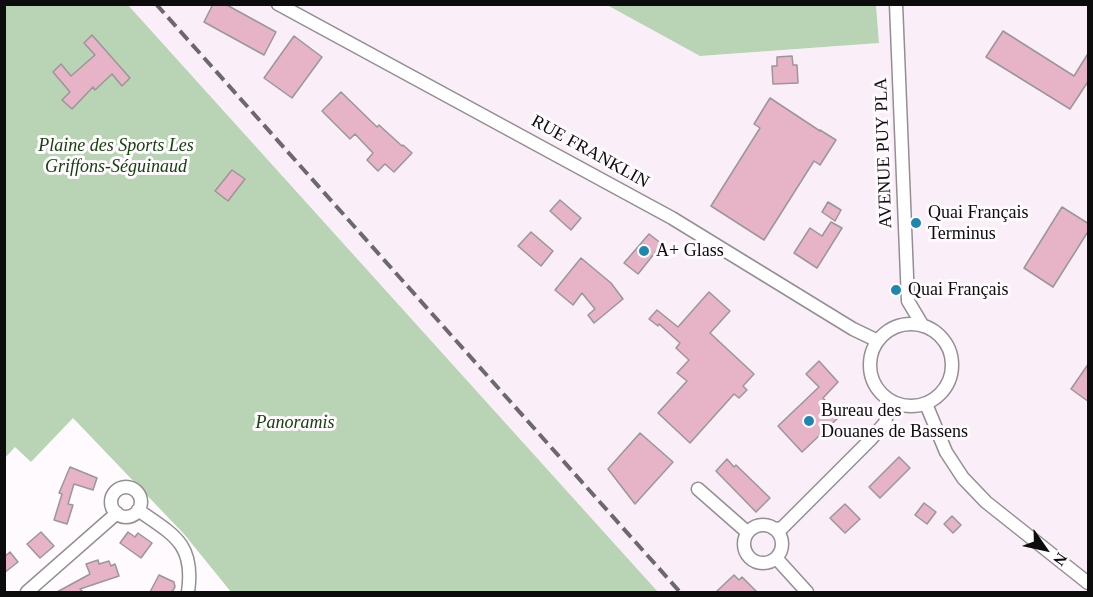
<!DOCTYPE html>
<html>
<head>
<meta charset="utf-8">
<style>
  body { margin:0 }
  #map { position:relative; width:1093px; height:597px; overflow:hidden; background:#fefafd; font-family:Georgia,serif }
  canvas { display:block }
  .frame { position:absolute; inset:0; border:6px solid #0d0c0d; pointer-events:none }
  .north { position:absolute; left:1015px; top:519px; width:60px; height:60px; -webkit-text-stroke:4px #fefafd; paint-order:stroke; rotate:124deg; font-size:16px; font-weight:700; line-height:24px; text-align:center; color:#0d0c0d }
  .north::after { content:''; display:block; margin:auto; width:21px; height:27px; background:#0d0c0d; clip-path:polygon(50% 0,100% 100%,50% 72%,0 100%) }
</style>
</head>
<body>
<div id="map">
<canvas width="1093" height="597"></canvas>
<div class="frame"></div>
<div class="north">N</div>
</div>
<script>
const ctx = document.querySelector('canvas').getContext('2d');
ctx.lineJoin = 'round';
function fillPath(path, color) {
  ctx.fillStyle = color;
  ctx.fill(path, 'evenodd');
}
function strokePath(path, color, width, dash) {
  ctx.strokeStyle = color;
  ctx.lineWidth = width;
  ctx.lineCap = dash ? 'butt' : 'round';
  ctx.setLineDash(dash || []);
  ctx.stroke(path);
}
function drawText(font, color, halo, rows, align = 'center') {
  ctx.font = font + ' Georgia,serif';
  ctx.lineWidth = 6;
  ctx.setLineDash([]);
  ctx.textBaseline = 'middle';
  ctx.strokeStyle = halo;
  ctx.fillStyle = color;
  for (const [text, x, y, turn = 0] of rows) {
    ctx.save();
    ctx.translate(x, y);
    ctx.rotate((+turn || 0) * Math.PI / 180);
    ctx.textAlign = isNaN(turn) ? turn : align;
    if (halo) ctx.strokeText(text, 0, 0);
    ctx.fillText(text, 0, 0);
    ctx.restore();
  }
}
const built = new Path2D(`
  M128 5H607L700 56 879 43 876 5H1088V592H658Z`);
const green = new Path2D(`
  M5 5H128L658 592H231L184 534 73 418 31 462 15 447 5 458Z
  M607 5H876L879 43 700 56Z`);
const building = new Path2D(`
  M213 4H225L276 32 264 55 204 22Z
  M1003 31 1074 76 1089 52V80L1070 109 986 57Z
  M92 35 130 78 122 86 112 74 95 90 93 87 72 109 62 100 70 92 53 72 61 64 71 76 95 55 84 43Z
  M294 36 322 57 292 98 264 78Z
  M792 56 793 65H797L798 83 773 84 772 66H777V57Z
  M341 92 377 127 379 125 402 146 403 145 412 153 394 172 385 164 378 171 367 160 373 153 355 134 350 139 322 111Z
  M770 98 820 131V130L836 140 820 165 814 161 764 240 711 206 760 128 754 124Z
  M232 170 245 179 228 201 215 191Z
  M560 200 581 218 571 230 550 211Z
  M828 202 841 210 835 221 822 212Z
  M1062 207 1089 224V230L1053 287 1024 268Z
  M831 222 842 228 817 268 794 253 810 228 822 236Z
  M531 232 553 251 541 266 518 246Z
  M649 234 662 244 638 274 624 263Z
  M581 258 611 283 623 299 594 323 588 315 595 309 582 293 573 305 555 290Z
  M709 292 730 311 710 333 754 374 743 386 747 390 739 398 734 394 690 443 658 413 687 381 677 373 689 360 676 348 680 343 659 324 658 326 649 319 657 310 678 327Z
  M819 361 838 382 823 398 840 416 802 452 778 426 819 387 806 374Z
  M1089 363V402L1071 389Z
  M640 433 673 462 635 504 608 469Z
  M899 457 910 468 880 498 869 487Z
  M727 459 734 467 736 465 770 498 756 512 716 471Z
  M70 467 97 478 93 490 74 484 68 504 73 505 67 524 54 520 62 494 59 493Z
  M924 503 936 512 927 524 915 515Z
  M845 504 860 519 845 533 830 518Z
  M952 516 961 525 953 533 944 524Z
  M41 532 54 546 40 558 27 544Z
  M128 532 135 537 138 533 152 543 141 558 120 543Z
  M10 552 18 562 4 573V557Z
  M98 560 99 564 109 561 111 566 115 564 119 576 80 589 83 592H57L90 574 86 564Z
  M159 575 174 582 175 587 172 592H150Z
  M734 575 739 580 742 577 757 592H716Z`);
const minor = new Path2D(`
  M278 4 672 218 853 329 878 341
  M896 4 908 301 923 326
  M870 365a41 41 0 1 1 82 0a41 41 0 1 1-82 0Z
  M926 404 946 452 963 478 986 502 1088 583
  M111 502a15 15 0 1 1 30 0a15 15 0 1 1-30 0Z
  M698 489 747 532
  M138 510C174 535 195 544 188 592
  M744 544a19 19 0 1 1 38 0a19 19 0 1 1-38 0Z
  M776 529 782 528 870 440 885 423 890 401
  M777 559 807 592
  M27 592 117 513`);
const rail = new Path2D(`
  M156 4 680 592`);
const markers = [
  [916,223,6,"#1e87af"],
  [644,251,6,"#1e87af"],
  [896,290,6,"#1e87af"],
  [809,421,6,"#1e87af"]
];
const parkNames = [
  ["Plaine des Sports Les",116,146],
  ["Griffons-Séguinaud",116,167],
  ["Panoramis",295,423]
];
const streetNames = [
  ["RUE FRANKLIN",590,152,29],
  ["AVENUE PUY PLA",884,153,-92]
];
const poiNames = [
  ["Quai Français",928,213],
  ["Terminus",928,234],
  ["A+ Glass",656,251],
  ["Quai Français",908,290],
  ["Bureau des",821,411],
  ["Douanes de Bassens",821,432]
];
fillPath(built, '#faeff9');
fillPath(green, '#b9d4b5');
fillPath(building, '#e7b3c7');
strokePath(building, '#9b9698', 1.5);
strokePath(minor, '#938f92', 15);
strokePath(minor, '#fff', 12);
strokePath(rail, '#6b696b', 4, [12, 6]);
for (const [x, y, r, color] of markers) {
  const dot = new Path2D();
  dot.arc(x, y, r, 0, 2 * Math.PI);
  ctx.fillStyle = color;
  ctx.fill(dot);
  strokePath(dot, '#fefafd', 2);
}
drawText('italic 18px', '#14420e', '#fefafd', parkNames);
drawText('18px', '#0d0c0d', '#fefafd', streetNames);
drawText('18px', '#0d0c0d', '#fefafd', poiNames, 'left');
</script>
</body>
</html>
